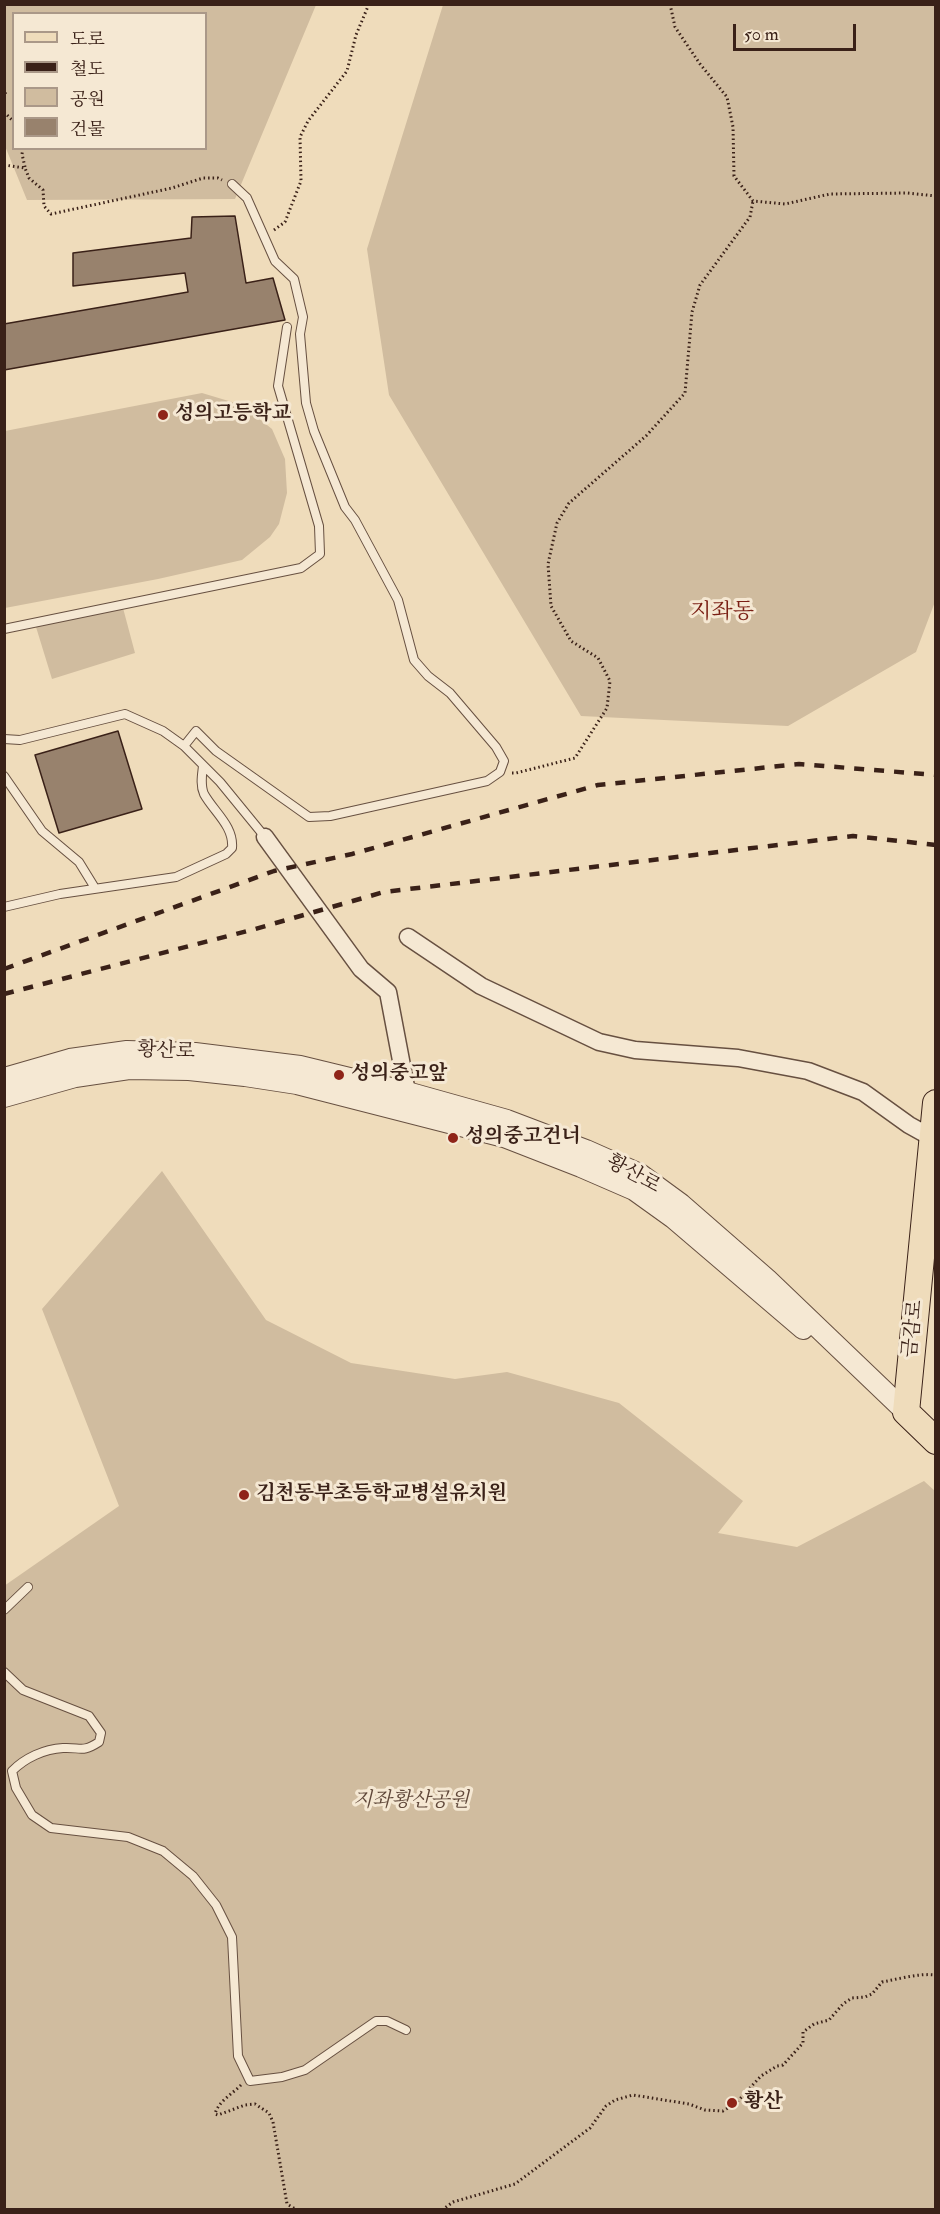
<!DOCTYPE html>
<html>
<head>
<meta charset="utf-8">
<style>
  body { margin:0 }
  #map { position:relative; width:940px; height:2214px; overflow:hidden; background:#efdcbb; font-family:"IM FELL Double Pica","Noto Serif KR",serif }
  canvas { display:block }
  .frame { position:absolute; inset:0; border:6px solid #3a2118; pointer-events:none }
  .legend { position:absolute; left:12px; top:12px; width:195px; height:138px; box-sizing:border-box; background:#f5e8d3; border:2px solid #aa9888; margin:0; padding:8px 10px; list-style:none; font-size:18px; color:#3a2118 }
  .legend li { display:flex; align-items:center; gap:12px; height:30px }
  .legend b { width:30px; border:2px solid #aa9888 }
  .scale { position:absolute; left:733px; top:24px; width:123px; height:27px; box-sizing:border-box; border:3px solid #3a2118; border-top:0; padding-left:8px; font-size:18px; line-height:21px; white-space:nowrap; color:#3a2118; -webkit-text-stroke:4px #f5e8d3; paint-order:stroke }
</style>
</head>
<body>
<div id="map">
<canvas width="940" height="2214"></canvas>
<div class="frame"></div>
<ul class="legend">
<li><b style="height:8px;background:#efdcbb"></b>도로</li>
<li><b style="height:8px;background:#3a2118"></b>철도</li>
<li><b style="height:16px;background:#d0bc9f"></b>공원</li>
<li><b style="height:16px;background:#98826d"></b>건물</li>
</ul>
<div class="scale">50 m</div>
</div>
<script>
const ctx = document.querySelector('canvas').getContext('2d');
ctx.lineJoin = 'round';
function fillPath(path, color) {
  ctx.fillStyle = color;
  ctx.fill(path, 'evenodd');
}
function strokePath(path, color, width, dash) {
  ctx.strokeStyle = color;
  ctx.lineWidth = width;
  ctx.lineCap = dash ? 'butt' : 'round';
  ctx.setLineDash(dash || []);
  ctx.stroke(path);
}
function drawText(font, color, halo, rows, align = 'center') {
  ctx.font = font + ' "IM FELL Double Pica","Noto Serif KR",serif';
  ctx.lineWidth = 6;
  ctx.setLineDash([]);
  ctx.textBaseline = 'middle';
  ctx.strokeStyle = halo;
  ctx.fillStyle = color;
  for (const [text, x, y, turn = 0] of rows) {
    ctx.save();
    ctx.translate(x, y);
    ctx.rotate((+turn || 0) * Math.PI / 180);
    ctx.textAlign = isNaN(turn) ? turn : align;
    if (halo) ctx.strokeText(text, 0, 0);
    ctx.fillText(text, 0, 0);
    ctx.restore();
  }
}
const green = new Path2D(`
  M4 5H316L235 199 27 200 5 146ZM14 14H206V148H14Z
  M443 5H935L936 599 916 652 788 726 581 716 389 395 367 249Z
  M202 393 242 405 272 429 285 459 287 493 279 524 270 537 242 560 158 579 5 608V431Z
  M123 608 135 653 52 679 36 627Z
  M162 1171 266 1320 351 1363 455 1379 507 1372 619 1403 743 1501 718 1533 797 1547 924 1481 936 1492 935 2209H5L4 1586 119 1506 42 1309Z`);
const building = new Path2D(`
  M235 216 246 283 273 278 285 320 4 370V324L188 292 185 273 73 286V253L191 238 192 217Z
  M118 731 142 809 59 833 35 755Z`);
const path = new Path2D(`
  M670 4 675 27 700 64 727 97 733 127 734 176 753 201 785 204 830 194 907 193 936 196
  M4 89 6 90 4 99
  M4 112 14 122
  M23 148 22 154 25 167
  M4 165 25 168 29 178 43 190 44 206 51 214 172 188 203 178H218L222 180
  M274 230 285 222 301 181 300 137 308 121 347 71 356 35 369 4
  M512 773H516L575 758 607 708 610 681 598 658 571 641 551 606 548 564 557 523 569 503 646 436 685 393 692 312 700 285 750 217 753 201
  M241 2085C232 2094 218 2102 215 2114L218 2115 245 2105 255 2104 269 2113 273 2122 287 2204 297 2210
  M442 2210 453 2202 515 2184 590 2128 606 2106 615 2100 633 2095 689 2104 705 2110 723 2111 736 2103 761 2076 777 2066 783 2065 803 2043V2032L814 2024 829 2020 843 2004 852 1998 865 1997 872 1994 882 1982C899 1979 918 1973 936 1975`);
const service = new Path2D(`
  M4 629 301 568 320 554 319 526 278 386 287 327
  M4 739 20 740 125 714 163 731 184 746 220 782 265 837
  M184 746 196 731 216 751 309 817 330 816 487 781 500 772 504 761 496 747 450 693 428 676 414 660 398 600 355 520 345 507 314 431 306 403 300 334 303 317 294 279 275 261 247 198 232 184
  M4 776 42 831 79 862 95 888
  M4 907 60 894 176 877 226 854 232 848C234 826 214 812 204 794 200 785 202 775 203 766
  M4 1610 28 1587
  M4 1672 23 1690 89 1716 101 1733 99 1742C82 1753 81 1747 63 1748 44 1749 25 1758 12 1771L16 1788 32 1815 51 1828 128 1837 163 1851 193 1876 216 1905 232 1937 238 2056 250 2081 282 2077 305 2070 376 2021H387L406 2030`);
const minor = new Path2D(`
  M265 837 361 969 388 992 407 1092
  M408 937 481 986 599 1042 635 1050 738 1058 808 1071 863 1092 909 1125 936 1140`);
const tertiary = new Path2D(`
  M4 1078 70 1059 127 1051 195 1053 300 1066 407 1092 507 1120 586 1150 640 1174 681 1204 767 1279 906 1412
  M4 1097 75 1077 129 1069 189 1070 245 1076 297 1084 504 1137 581 1167 634 1190 673 1218 803 1329`);
const primary = new Path2D(`
  M936 1103 906 1412 936 1441`);
const rail = new Path2D(`
  M4 969 274 871 352 854 598 785 799 764 936 775
  M4 994 255 929 384 892 853 836 936 845`);
const markers = [
  [163,415,6,"#8f2418"],
  [339,1075,6,"#8f2418"],
  [453,1138,6,"#8f2418"],
  [244,1495,6,"#8f2418"],
  [732,2103,6,"#8f2418"]
];
const poiNames = [
  ["성의고등학교",175,415],
  ["성의중고앞",351,1075],
  ["성의중고건너",465,1138],
  ["김천동부초등학교병설유치원",256,1495],
  ["황산",744,2103]
];
const streetNames = [
  ["황산로",166,1052,2],
  ["황산로",633,1175,29],
  ["금감로",914,1329,-84]
];
const parkNames = [
  ["지좌황산공원",411,1802]
];
const quarterNames = [
  ["지좌동",722,613]
];
fillPath(green, '#d0bc9f');
fillPath(building, '#98826d');
strokePath(building, '#3a2118', 1.5);
strokePath(service, '#675041', 10);
strokePath(minor, '#675041', 19);
strokePath(tertiary, '#675041', 22);
strokePath(primary, '#3a2118', 28);
strokePath(path, '#3a2118', 3, [1.5, 3]);
strokePath(service, '#f5e8d3', 8);
strokePath(minor, '#f5e8d3', 16);
strokePath(tertiary, '#f5e8d3', 20);
strokePath(primary, '#efdcbb', 26);
strokePath(rail, '#3a2118', 4.5, [10, 10]);
for (const [x, y, r, color] of markers) {
  const dot = new Path2D();
  dot.arc(x, y, r, 0, 2 * Math.PI);
  ctx.fillStyle = color;
  ctx.fill(dot);
  strokePath(dot, '#f5e8d3', 2);
}
drawText('bold 20px', '#3a2118', '#f5e8d3', poiNames, 'left');
drawText('20px', '#3a2118', '#f5e8d3', streetNames);
drawText('italic 20px', '#60483a', '#f5e8d3', parkNames);
drawText('22px', '#7a1f14', '#f5e8d3', quarterNames);
</script>
</body>
</html>
